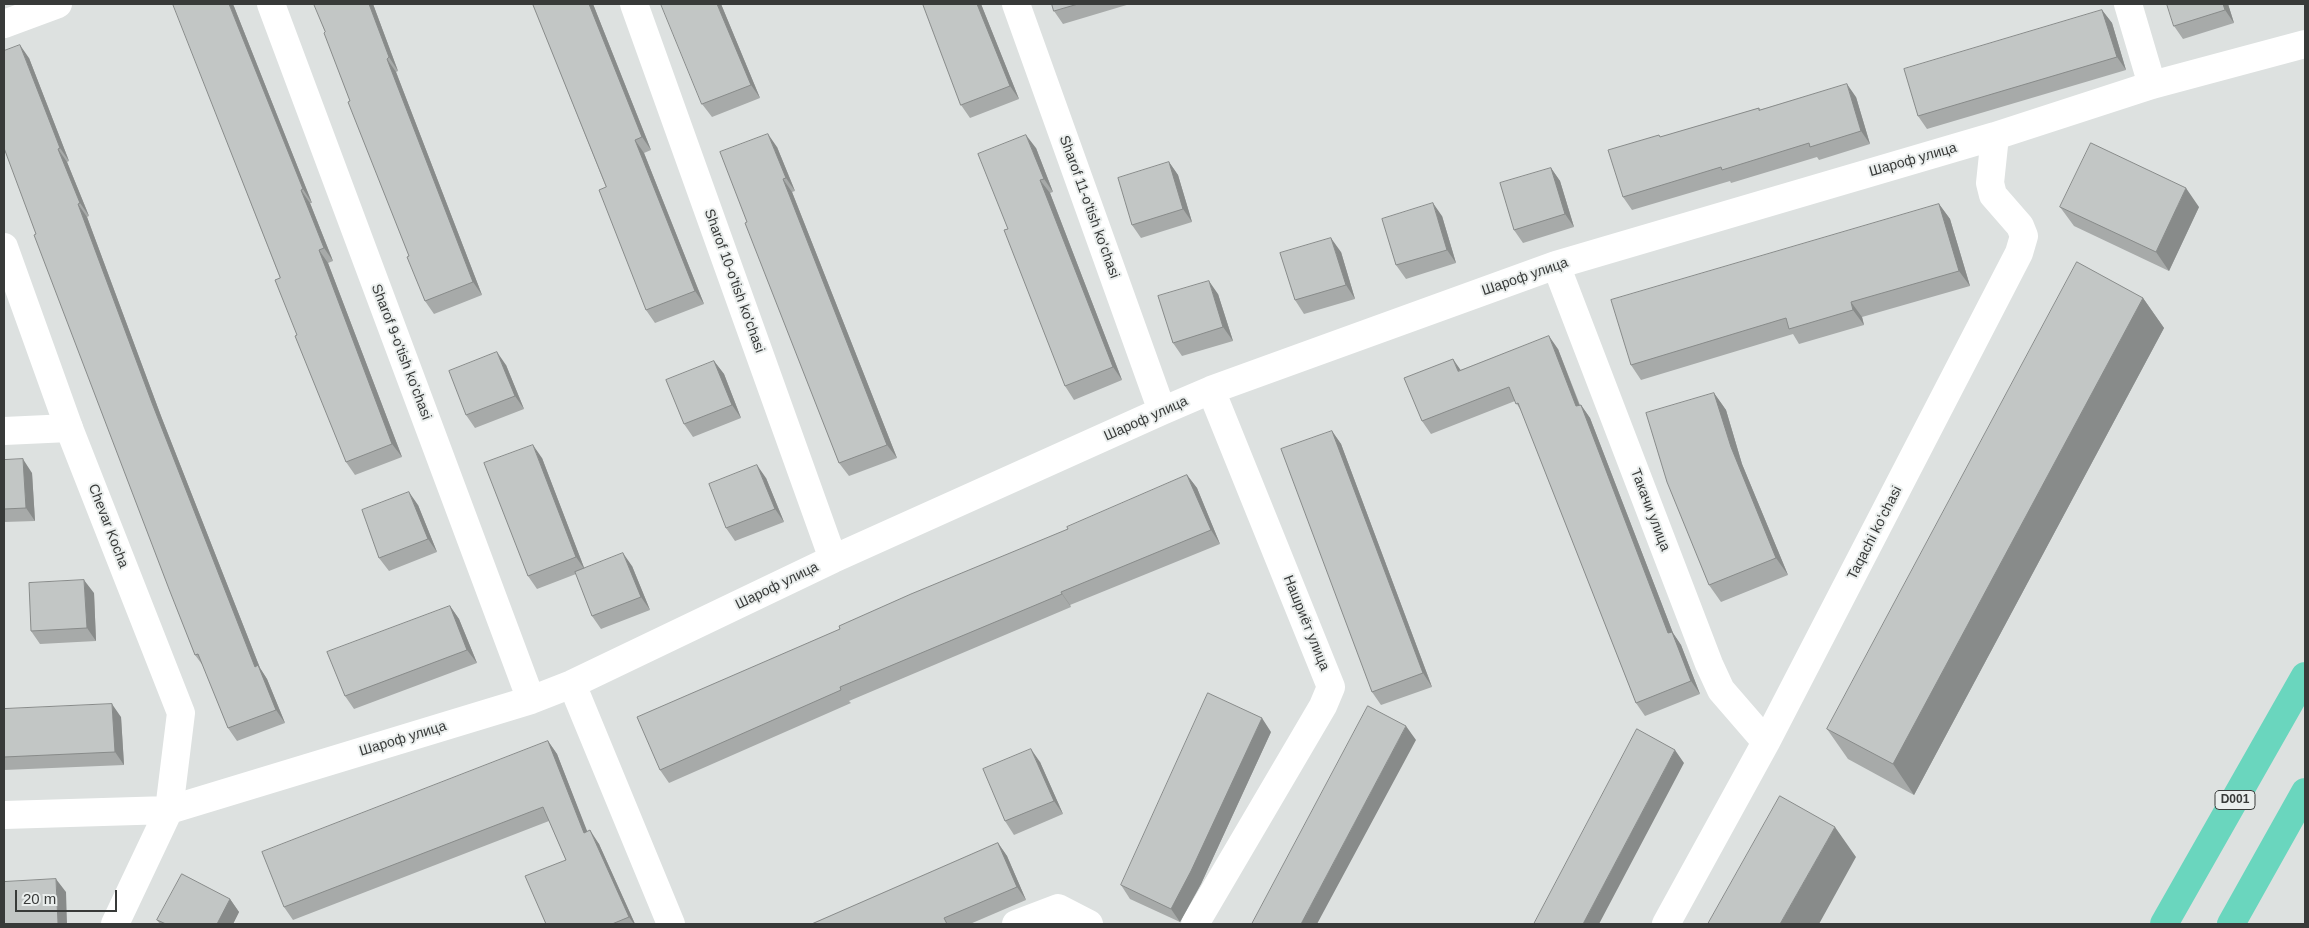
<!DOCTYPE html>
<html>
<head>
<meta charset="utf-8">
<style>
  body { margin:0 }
  #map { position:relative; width:2309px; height:928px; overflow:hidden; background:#dde1e0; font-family:Arial,sans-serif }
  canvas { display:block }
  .frame { position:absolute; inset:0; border:5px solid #383a39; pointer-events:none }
  .scale { position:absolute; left:15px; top:890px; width:102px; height:22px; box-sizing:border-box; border:2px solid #383a39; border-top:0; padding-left:6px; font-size:15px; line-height:18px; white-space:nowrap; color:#383a39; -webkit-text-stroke:4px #eaeeed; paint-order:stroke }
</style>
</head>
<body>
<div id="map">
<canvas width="2309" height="928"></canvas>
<div class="frame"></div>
<div class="scale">20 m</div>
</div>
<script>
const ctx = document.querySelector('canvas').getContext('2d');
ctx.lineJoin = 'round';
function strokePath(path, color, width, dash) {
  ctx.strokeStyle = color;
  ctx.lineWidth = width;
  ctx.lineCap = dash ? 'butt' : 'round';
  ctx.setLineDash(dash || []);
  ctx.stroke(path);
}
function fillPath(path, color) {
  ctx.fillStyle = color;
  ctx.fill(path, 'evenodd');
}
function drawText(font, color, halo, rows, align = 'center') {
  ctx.font = font + ' Arial,sans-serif';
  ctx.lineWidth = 4;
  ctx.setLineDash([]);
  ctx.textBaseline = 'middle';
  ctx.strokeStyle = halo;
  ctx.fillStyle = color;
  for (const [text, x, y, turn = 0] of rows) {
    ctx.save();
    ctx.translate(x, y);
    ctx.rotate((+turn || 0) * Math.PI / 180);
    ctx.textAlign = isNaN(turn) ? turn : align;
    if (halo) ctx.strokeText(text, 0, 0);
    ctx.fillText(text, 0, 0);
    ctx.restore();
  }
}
const minor = new Path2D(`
  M271 4 531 700
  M634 4 833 559
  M1016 4 1162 411
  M2128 4 2152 85
  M4 24 58 4
  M1556 265 1709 664 1721 690 1766 742
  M4 431 69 428
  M572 684 671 924
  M169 810 531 700 572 684 833 559 1162 411 1211 390 1556 265 1995 136 2152 85 2305 44
  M1016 924 1058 908 1089 924
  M1195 924 1323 706 1331 687 1211 390
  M1666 924 1766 742 2019 253 2024 236 2020 226 1993 195 1990 183 1995 136`);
const tertiary = new Path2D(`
  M4 247 69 428 181 713 169 810 115 924
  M4 815 169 810`);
const trunk = new Path2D(`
  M2164 924 2305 676
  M2231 924 2305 792`);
const wall = new Path2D(`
  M233 4 312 203H310L333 261 328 263 402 457 355 475 346 462 280 278Z
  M373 4 398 71 396 72 482 295 434 314 425 301 409 256 350 101 325 32Z
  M533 4H593L651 150 644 153 704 304 655 323 646 310 606 187Z
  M721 4 760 98 712 117 702 104Z
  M923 4H981L1019 99 970 118 961 105Z
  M1052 4H1130L1063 24 1054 11Z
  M2228 4 2234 23 2183 39 2174 26Z
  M2102 10 2112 23 2126 70 1927 129 1918 116Z
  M29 58 69 161 67 162 89 216 87 217 161 416 260 668 267 679 285 723 237 741 228 728 204 667 195 655 36 234Z
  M1856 97 1870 144 1819 160 1817 157 1731 183 1730 181 1632 210 1623 197 1661 137 1759 108 1760 110Z
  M777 147 795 191 792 192 897 458 849 476 839 463 747 222Z
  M1036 148 1053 192 1050 193 1122 380 1074 400 1065 386 1008 229Z
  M1169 162 1178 175 1192 222 1141 238 1132 225Z
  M1551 168 1560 181 1574 227 1523 243 1514 230Z
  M1939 204 1950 219 1970 286 1862 317 1864 325 1799 344 1793 334 1641 380 1631 365Z
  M2060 207H2199L2169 271 2074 226Z
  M1442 216 1456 263 1406 279 1396 265Z
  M1341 252 1355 299 1304 314 1295 300Z
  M1218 294 1233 341 1182 356 1173 343Z
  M2143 298 2164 328 1914 795 1848 759 1827 729Z
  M1558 349 1580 405H1581L1590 418 1673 633 1681 645 1700 694 1645 716 1636 703 1523 414 1515 401 1431 434 1422 421 1461 370Z
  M714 361 724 374 741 418 693 437 684 424Z
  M506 365 524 409 475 428 466 415Z
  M1714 393 1726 410 1742 464 1788 575 1721 602 1709 585Z
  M1332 431 1341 444 1432 687 1381 705 1372 692Z
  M542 458 584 568 632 566 650 610 601 629 592 616 576 574 537 589 528 576Z
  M4 460 32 473 35 521 4 522Z
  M1187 475 1197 488 1220 544 1070 605 1071 607 849 701 851 703 669 783 660 770 1068 529Z
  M766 478 784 522 735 541 726 528Z
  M418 505 437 552 389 571 379 558Z
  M94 593 96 641 40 644 31 631Z
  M450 606 459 619 477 663 354 709 345 696Z
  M4 709 121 717 124 765 4 770Z
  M1271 732 1201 884 1180 922 1130 899 1121 885Z
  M548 741 557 754 587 832 599 844 635 924H546L566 860 549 821 293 920 284 907Z
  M1040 762 1063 814 1014 835 1005 821Z
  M998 843 1007 856 1026 900 970 924H812Z
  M230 899 239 912 233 924H160L157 920Z`);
const shadedWall = new Path2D(`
  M229 4H233L312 203 303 189Z
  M369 4H373L398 71 389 57Z
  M589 4H593L651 150 642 137Z
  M717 4H721L760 98 751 85Z
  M977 4H981L1019 99 1010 86Z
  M2223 4H2228L2234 23 2225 10Z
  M2102 10 2112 23 2126 70 2117 57Z
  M20 45 29 58 69 161 60 148Z
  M387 59 396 72 482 295 473 282Z
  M1847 84 1856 97 1870 144 1861 131Z
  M768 134 777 147 795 191 786 178Z
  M1026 135 1036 148 1053 192 1044 179Z
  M635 140 644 153 704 304 695 291Z
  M58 149 67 162 89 216 80 203Z
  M1169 162 1178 175 1192 222 1183 209Z
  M1551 168 1560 181 1574 227 1565 214Z
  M783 179 792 192 897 458 887 445Z
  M1040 180 1050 193 1122 380 1113 367Z
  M2186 188 2199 207 2169 271 2156 252Z
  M301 190 310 203 333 261 324 248Z
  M1433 203 1442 216 1456 263 1447 250Z
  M78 204 87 217 161 416 260 668 267 679 285 723 276 710 255 667 152 403Z
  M1939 204 1950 219 1970 286 1959 271Z
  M1331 238 1341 252 1355 299 1346 285Z
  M319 250 328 263 402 457 392 444Z
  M1209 281 1218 294 1233 341 1223 327Z
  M2143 298 2164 328 1914 795 1893 764Z
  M1851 302 1862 317 1864 325 1853 310Z
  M1549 336 1558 349 1585 420 1576 406Z
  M497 352 506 365 524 409 515 396Z
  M1453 359 1462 372 1458 371Z
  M714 361 724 374 741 418 732 405Z
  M1714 393 1726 410 1742 464 1788 575 1776 558 1731 447Z
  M1581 405 1590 418 1673 633 1681 645 1700 694 1691 681 1668 633Z
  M1332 431 1341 444 1432 687 1423 673Z
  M533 445 542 458 585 570 576 557Z
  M23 459 32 473 35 521 26 508Z
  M757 465 766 478 784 522 775 509Z
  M1187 475 1197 488 1220 544 1211 530Z
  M409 492 418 505 437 552 428 539Z
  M623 553 632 566 650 610 641 597Z
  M84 580 94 593 96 641 87 628Z
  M1061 592 1070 605 1071 607 1062 594Z
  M450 606 459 619 477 663 467 650Z
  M112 704 121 717 124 765 115 752Z
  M1262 718 1271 732 1201 884 1180 922 1171 909Z
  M1406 726 1416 740 1317 924H1301Z
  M548 741 557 754 593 846 584 833Z
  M1031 749 1040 762 1063 814 1054 801Z
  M1675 750 1684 763 1599 924H1583Z
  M1835 827 1856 857 1819 924H1780Z
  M590 830 599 844 635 924H634L629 917Z
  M998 843 1007 856 1026 900 1017 887Z
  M56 879 66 892 67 924H58Z
  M230 899 239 912 233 924H217Z`);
const building = new Path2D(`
  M173 4H229L303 189 301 190 324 248 319 250 392 444 346 462 295 336 297 335 275 280 280 278Z
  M314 4H369L389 57 387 59 473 282 425 301 407 257 409 256 348 102 350 101 324 33 325 32Z
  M533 4H589L642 137 635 140 695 291 646 310 599 190 606 187Z
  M661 4H717L751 85 702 104Z
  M923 4H977L1010 86 961 105Z
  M1052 4H1078L1054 11Z
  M2167 4H2223L2225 10 2174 26Z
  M2102 10 2117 57 1918 116 1904 69Z
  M20 45 60 148 58 149 80 203 78 204 152 403 255 667 258 665 276 710 228 728 198 654 195 655 169 589 34 235 36 234 4 148V51Z
  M1847 84 1861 131 1810 147 1809 143 1722 170 1721 167 1623 197 1608 150 1659 135 1660 137 1759 108V110Z
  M768 134 786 178 783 179 887 445 839 463 745 223 747 222 720 152Z
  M1026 135 1044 179 1040 180 1113 367 1065 386 1004 230 1008 229 978 154Z
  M2091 143 2186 188 2156 252 2060 207Z
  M1169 162 1183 209 1132 225 1118 178Z
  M1551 168 1565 214 1514 230 1500 183Z
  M1433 203 1447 250 1396 265 1382 219Z
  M1939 204 1959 271 1851 302 1853 310 1789 329 1786 318 1631 365 1611 300Z
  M1331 238 1346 285 1295 300 1280 253Z
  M2077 262 2143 298 1893 764 1827 729Z
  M1209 281 1223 327 1173 343 1158 296Z
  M1549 336 1576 406 1581 405 1668 633 1672 632 1691 681 1636 703 1518 403 1516 404 1509 387 1422 421 1404 378 1453 359 1458 371Z
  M497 352 515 396 466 415 449 371Z
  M714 361 732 405 684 424 666 380Z
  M1714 393 1731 447 1776 558 1709 585 1667 482 1646 413Z
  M1332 431 1423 673 1372 692 1281 449Z
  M533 445 576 557 528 576 484 463Z
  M23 459 26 508 4 509V460Z
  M757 465 775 509 726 528 709 484Z
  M1187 475 1211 530 1061 592 1062 594 840 687 841 690 660 770 637 717 840 629 839 626 911 594 1068 529 1067 527Z
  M409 492 428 539 379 558 362 510Z
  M623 553 641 597 592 616 575 572Z
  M84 580 87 628 31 631 29 583Z
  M450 606 467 650 345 696 327 652Z
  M1208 693 1262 718 1191 871 1171 909 1121 885Z
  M112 704 115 752 4 757V709Z
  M1368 706 1406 726 1301 924H1252Z
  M1637 729 1675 750 1583 924H1534Z
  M548 741 584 833 590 830 629 917 612 924H546L525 876 566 860 543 807 284 907 262 852Z
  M1031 749 1054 801 1005 821 983 769Z
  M1780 796 1835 827 1780 924H1708Z
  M998 843 1017 887 944 918 947 924H812Z
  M182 874 230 899 217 924H166L157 920Z
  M56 879 58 924H4V882Z`);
const shields = [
  [2235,800,40]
];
const shieldNames = [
  ["D001",2235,800]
];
const streetNames = [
  ["Шароф улица",1913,160,-16],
  ["Sharof 11-o'tish ko'chasi",1089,207,70],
  ["Шароф улица",1525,277,-19],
  ["Sharof 10-o'tish ko'chasi",734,281,70],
  ["Sharof 9-o'tish ko'chasi",401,352,69],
  ["Шароф улица",1146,419,-24],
  ["Такачи улица",1650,510,69],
  ["Chevar Kocha",108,526,69],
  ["Taqachi koʻchasi",1875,533,-63],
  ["Шароф улица",777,586,-26],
  ["Нашриёт улица",1306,623,68],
  ["Шароф улица",403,739,-17]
];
strokePath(minor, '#fff', 28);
strokePath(tertiary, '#fff', 28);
strokePath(trunk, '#6ad6be', 28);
fillPath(wall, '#a7aaa9');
fillPath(shadedWall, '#888b8a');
fillPath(building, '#c2c6c5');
strokePath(building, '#888b8a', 1);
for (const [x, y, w] of shields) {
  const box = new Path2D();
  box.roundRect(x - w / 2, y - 9.5, w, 19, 4);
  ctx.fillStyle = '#eaeeed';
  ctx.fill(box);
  strokePath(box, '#383a39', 1);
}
drawText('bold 12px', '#383a39', null, shieldNames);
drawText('14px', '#383a39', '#eaeeed', streetNames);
</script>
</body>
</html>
